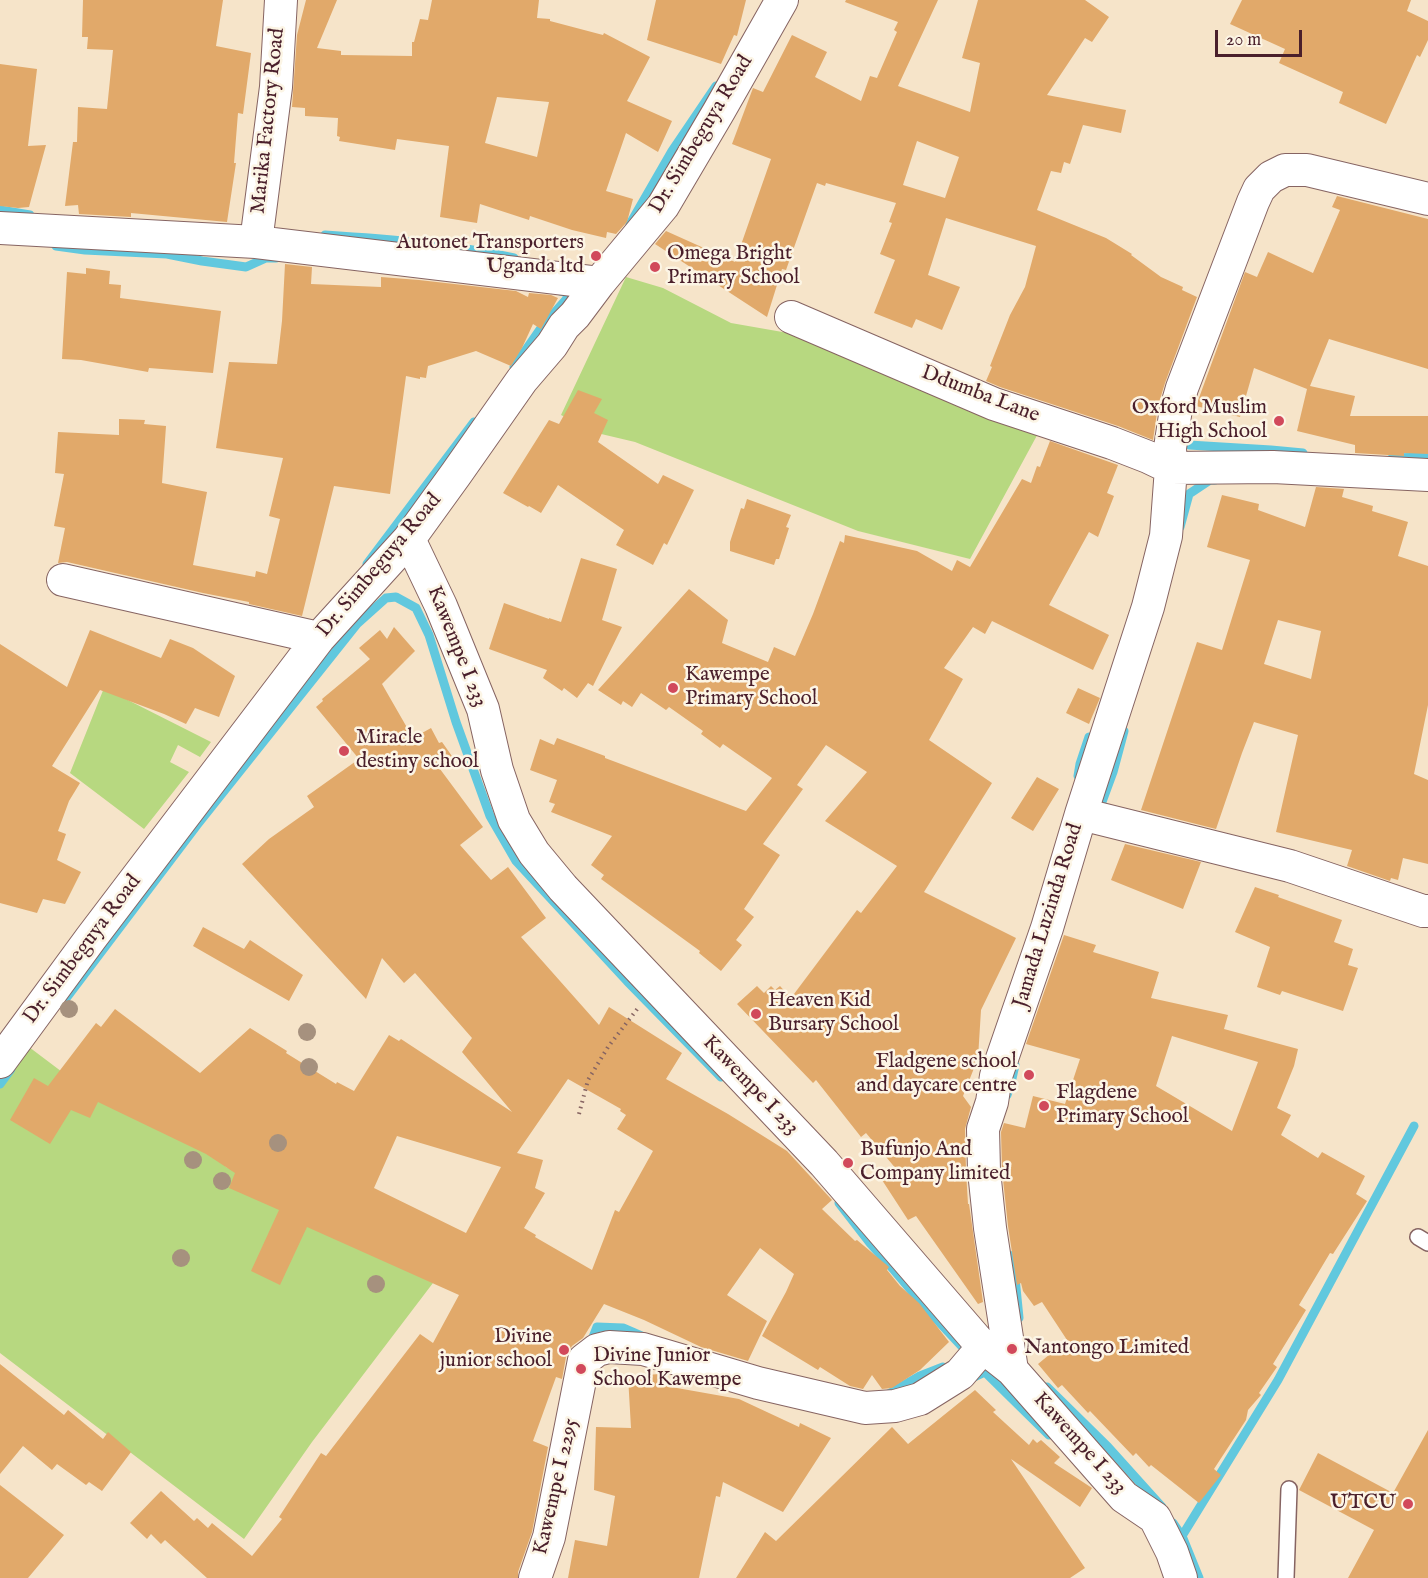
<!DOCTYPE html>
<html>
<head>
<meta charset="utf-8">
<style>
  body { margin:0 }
  #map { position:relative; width:1428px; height:1578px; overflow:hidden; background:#f6e4c9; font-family:"IM FELL English",serif }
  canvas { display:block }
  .scale { position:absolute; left:1215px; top:30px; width:87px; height:27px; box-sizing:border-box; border:3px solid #4a1f2b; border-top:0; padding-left:8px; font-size:18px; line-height:21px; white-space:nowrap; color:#4a1f2b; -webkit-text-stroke:4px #fcf5e5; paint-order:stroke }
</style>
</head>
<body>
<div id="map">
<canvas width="1428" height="1578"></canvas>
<div class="scale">20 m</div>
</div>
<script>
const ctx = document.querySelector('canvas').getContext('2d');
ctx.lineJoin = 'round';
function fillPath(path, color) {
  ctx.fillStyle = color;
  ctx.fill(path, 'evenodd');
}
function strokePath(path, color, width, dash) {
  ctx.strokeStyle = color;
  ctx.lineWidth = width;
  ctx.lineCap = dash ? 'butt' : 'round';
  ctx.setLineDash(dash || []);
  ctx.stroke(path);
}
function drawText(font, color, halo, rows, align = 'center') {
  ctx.font = font + ' "IM FELL English",serif';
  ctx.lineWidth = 5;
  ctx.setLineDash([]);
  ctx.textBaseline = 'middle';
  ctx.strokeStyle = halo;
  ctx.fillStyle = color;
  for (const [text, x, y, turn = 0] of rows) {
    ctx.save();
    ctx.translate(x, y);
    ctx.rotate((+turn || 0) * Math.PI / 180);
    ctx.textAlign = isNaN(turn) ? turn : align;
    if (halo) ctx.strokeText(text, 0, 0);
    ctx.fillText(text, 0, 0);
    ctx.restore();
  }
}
const green = new Path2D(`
  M626 277 663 288 731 323 811 337 1041 428 970 559 858 531 635 442 597 433 561 415Z
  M104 688 211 742 200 757 178 745 170 762 189 772 144 829 70 773Z
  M29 1047 86 1090 160 1079 226 1167 452 1258 312 1442 244 1539 0 1353V1084Z`);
const stream = new Path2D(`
  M0 210 30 215
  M630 224 672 151 716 86
  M325 235C388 239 452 244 514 258
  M56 246 85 250 167 254 202 261 246 267 266 258H276
  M514 367 541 328 571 294 560 291
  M1189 445 1271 450 1303 453
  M1392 458 1428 457
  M1180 527 1189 494 1210 480H1215
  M367 564 474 422
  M1078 776 1080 764 1089 737
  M1099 810 1113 772 1124 731
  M64 1001 197 825 357 624 386 598 396 597 416 608 429 635 456 722 490 816 516 861 627 981 721 1077
  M0 1084 11 1069
  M1007 1095 1011 1083 1015 1065
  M839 1203 870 1243 894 1270 927 1309 967 1352 966 1353
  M1009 1255 1015 1278 1019 1318
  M590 1345 597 1327 623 1328 646 1338
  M970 1379 985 1372 1049 1435
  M1047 1387 1108 1447 1162 1507
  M887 1395 920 1376 943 1367 948 1370 949 1368
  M1173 1523 1182 1536 1199 1578
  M1182 1536 1278 1380 1414 1126`);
const building = new Path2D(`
  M83 0H223L216 46 251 53 243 114 238 113 234 163H236L227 222 131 213V217L79 214 78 205 65 206 73 142H77L78 107 107 109 113 50 87 49 88 37H82Z
  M306 0H337L317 48 341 51V55L412 56V42H414L420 19 428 20 432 0H539L537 18 550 19V21L603 35 604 33 650 57 627 101 672 121 658 152 626 133 606 191 633 199 627 222 616 234 607 232 606 238 572 230 530 216 529 220 480 204 477 223 440 217 449 146 397 139 395 150 339 141 340 137 337 136 338 118 305 116V108L292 107 297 35ZM497 97 549 102 537 157 485 143Z
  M656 0H746L737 36 734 35 721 64 647 40Z
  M846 0H938L898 86 970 112 980 63 962 58 978 0H1085L1109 17 1092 42 1085 38 1047 95 1126 110 1121 133 1083 125 1070 164 1064 162 1061 173 1051 171 1037 210 1106 238 1132 254 1131 255 1161 277 1183 287 1182 290 1197 297 1165 383 1158 406 1153 440 1118 426 1000 387 986 381 992 367 990 366 1010 315 1025 287 1036 246 946 218 928 275 960 287 942 330 916 319 912 328 874 313 895 260 880 254 892 223 889 222 896 203 826 183 825 186 817 183 786 270 782 269 767 317 655 244 666 231 735 262 771 159 732 144 753 88 763 92 792 35 827 52 815 77 861 101 870 76 877 78 897 32 894 30 898 22 845 2ZM917 141 959 157 945 198 903 185Z
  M1242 0H1411L1407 11 1428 21V40L1420 57 1417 55 1386 124 1339 103 1343 92 1279 63 1285 49 1230 24Z
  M0 64 37 69 28 146 46 145 29 207 18 208 0 206Z
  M1337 196 1428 219V369L1329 339 1310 386 1355 396 1350 416H1428V454L1404 453V456L1355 453V445L1297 431 1307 389 1254 368 1240 417 1196 406 1245 272 1257 277 1268 252 1313 273 1340 210 1332 207Z
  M285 264 312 267 311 284 381 287V277L419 280 516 291 528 297 529 293 551 295 558 298 541 329 533 324 522 348 511 366 476 351 428 366 426 378 420 377V379L406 376 390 494 334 486 302 616 249 604V602L203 593 67 562 58 563 65 528 54 526 64 474 55 473 58 432 119 435V419L145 420 144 424 166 426 162 483 207 492 193 565 255 577 256 571 267 574 280 519 269 516 283 458 216 448 229 362 277 364 282 321Z
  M86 268 110 271 109 284 121 285 120 298 221 311 213 373 149 368 148 372 81 360 62 359 67 272 86 274Z
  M578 390 602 399 594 413 608 420 598 442 658 484 663 475 694 490 667 545 664 543 653 565 616 545 624 530 558 485 541 513 529 506 528 507 503 493 549 420 559 424Z
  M1050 441 1118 465 1107 493 1114 496 1098 537 1089 532 1049 605 1109 635 1093 670 992 621 985 634 973 627 944 668 963 679 929 740 992 783 924 892 1016 938 981 1010 978 1058 963 1096 971 1107 965 1129 966 1171 968 1204H969L983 1302 978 1304 916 1216 908 1220 882 1180 897 1170 866 1133 861 1137 816 1080 813 1083 737 1004 757 986 764 993 771 986 775 990 780 986 791 998 857 910 861 913 897 866 825 821 867 772 826 745 797 785 803 789 763 844 780 855 744 909 754 917 736 940 742 945 721 971 699 953 700 951 601 879 604 875 591 865 612 836 551 812 555 804 549 802 557 780 530 770 540 739 554 745 557 738 605 756V758L746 811 772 778 723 744 720 748 701 734 703 731 669 707 666 710 641 693 632 707 623 701 621 705 598 690 689 589 728 620 722 643 768 662 774 647 795 656 813 614 840 541 844 543 845 535 917 551 952 571 957 560 970 567 1022 479 1031 483 1037 466 1040 467Z
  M1316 487 1344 489 1342 497 1373 506 1372 511 1408 522 1398 556 1428 566V705L1414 774 1428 780V864L1403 858 1398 880 1391 878 1390 881 1347 866 1352 850 1276 832 1298 735 1254 722 1242 753 1216 829 1141 810 1197 642 1222 650 1250 560 1207 547 1222 495 1259 504 1258 510 1305 527ZM1278 620 1321 631 1311 679 1264 664Z
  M747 499 791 515 786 527 789 528 779 559H776L774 565 730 551V542L741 508 744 509Z
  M581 558 617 569 602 620 622 627 593 686 588 683 577 698 564 688 562 691 543 678 547 670 489 649 504 603 549 619V618L561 622Z
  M394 627 415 651 382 684 413 738 431 728 439 743 442 742 454 759 440 769 483 827 460 845 491 880 508 867 546 918 521 937 599 1025 609 1007 682 1053 666 1079 728 1114 787 1151 832 1200 822 1209 855 1241 857 1240 889 1267 887 1270 900 1286 919 1303 949 1342 920 1370 892 1388 882 1389 872 1375 863 1389 850 1386 820 1367 818 1370 762 1336 786 1292 794 1274 760 1248 727 1295 767 1321 748 1361 701 1347 644 1320 604 1304 583 1338 572 1346 566 1357 562 1379 556 1377 533 1441 548 1447 532 1532 518 1572V1578H207L165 1540 161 1544 151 1534 147 1539 130 1523 161 1491 194 1521 197 1518 208 1528 212 1523 252 1556 282 1519 279 1517 321 1453 326 1456 420 1334 433 1343 459 1295 307 1227 280 1285 251 1271 279 1210 229 1188 235 1173 206 1154 98 1102 90 1118 71 1110 50 1144 10 1120 34 1078 48 1086 96 1023 101 1027 115 1009 200 1073 250 1028 287 1051 286 1053 336 1084 337 1082 354 1091 389 1035 399 1041 401 1039 512 1112 462 1052 472 1038 415 973 404 983 382 958 366 999 242 864 269 839 314 807 307 796 359 759 316 707 323 701 322 699 370 659 359 648 380 630 387 639ZM568 1079 621 1109 620 1111 626 1115 617 1129 653 1151 619 1212 615 1210 592 1270 535 1237 536 1235 524 1228 545 1193 535 1188 543 1160 517 1153ZM397 1136 501 1167 466 1233 374 1188Z
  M90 630 161 658 170 639 193 648 235 676 219 717 195 708 186 724 164 714 100 690 52 766 80 783 69 801 58 831 66 834 57 860 81 872 65 904 43 899 37 913 0 903V644L67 687Z
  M1078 688 1100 698 1089 724 1066 713Z
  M1037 777 1059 789 1033 831 1011 818Z
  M1125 844 1201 862 1183 909 1111 880Z
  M1255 887 1279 895 1278 897 1342 920 1334 942 1353 949 1348 965 1358 968 1343 1011 1282 991 1280 995 1257 987 1270 947 1235 932Z
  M203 927 244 949 250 940 303 975 289 1001 193 946Z
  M1064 935 1096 945 1093 952 1159 972 1151 998 1228 1015 1224 1029 1298 1049 1294 1066 1277 1108 1291 1115 1281 1135 1318 1158 1322 1152 1365 1176 1356 1194 1367 1201 1333 1254 1330 1253 1299 1305 1306 1310 1273 1364 1277 1367 1259 1393 1261 1395 1248 1410 1246 1420 1214 1469 1221 1475 1199 1503 1151 1465 1149 1467 1136 1453 1133 1456 1090 1411 1088 1413 1062 1385 1058 1388 1038 1364 1067 1340 1042 1302 1034 1306 1023 1291 1021 1283 1017 1285 1008 1226 1002 1170 1001 1132 1004 1123 1025 1128 1033 1096 1065 1104 1080 1059 1026 1044ZM1172 1036 1258 1062 1232 1131 1156 1086Z
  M0 1364 64 1415 68 1410 103 1439 108 1432 131 1452 102 1491 89 1482 86 1485 57 1464 52 1470 23 1446 0 1474Z
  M661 1374 660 1385 739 1399 799 1427 800 1423 831 1438 783 1512 723 1482 720 1497 716 1496 699 1578H568L575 1540 607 1546 615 1496 594 1490 596 1427 631 1428 628 1376Z
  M975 1390 996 1410 993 1412 1029 1445 1033 1439 1037 1443 1041 1440 1060 1457 1054 1463 1092 1488 1080 1507 1011 1459 1085 1568 1070 1578H736L765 1532 776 1541 892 1427 908 1444Z
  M1428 1430V1578H1348L1374 1530 1299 1490 1318 1453 1393 1493Z
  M0 1485 64 1535 28 1578H0Z`);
const path = new Path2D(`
  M579 1114 588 1080 608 1047 638 1008`);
const lane = new Path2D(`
  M1418 1237 1428 1243
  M1286 1578 1289 1489`);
const street = new Path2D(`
  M0 228 256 242 599 283
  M256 242 276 87 281 0
  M791 317 994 404 1112 443 1148 457 1171 468 1273 467 1428 475
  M409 539 441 606 483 709 497 770 514 820 534 853 563 888 824 1163 983 1347 1012 1370 1124 1497 1155 1518 1172 1552 1181 1578
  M63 580 319 638
  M1081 814 1290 866 1423 911H1428
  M0 1062 91 938 319 638 409 539 456 474 522 380 552 345 564 326 575 315 599 283 663 206 719 111 782 0
  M1012 1370 990 1228 984 1171 983 1129 992 1102 996 1076 1047 928 1081 814 1148 607 1166 536 1171 468 1170 448 1176 409 1182 388 1253 202 1259 189 1271 177 1285 170H1307L1428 199
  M535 1578 549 1537 584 1360 597 1350 609 1347 643 1349 758 1383 865 1408 895 1406 920 1399 960 1374 983 1347`);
const trees = [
  [69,1009],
  [307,1032],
  [309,1067],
  [278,1143],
  [193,1160],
  [222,1181],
  [181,1258],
  [376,1284]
];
const markers = [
  [596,256,6,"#d1495b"],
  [655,267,6,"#d1495b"],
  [1279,421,6,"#d1495b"],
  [673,688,6,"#d1495b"],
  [344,751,6,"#d1495b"],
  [756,1014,6,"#d1495b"],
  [1029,1075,6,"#d1495b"],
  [1044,1106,6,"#d1495b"],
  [848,1163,6,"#d1495b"],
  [1012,1349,6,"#d1495b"],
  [564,1350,6,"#d1495b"],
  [581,1369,6,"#d1495b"],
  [1408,1504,6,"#d1495b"]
];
const streetNames = [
  ["Marika Factory Road",269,121,-84],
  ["Dr. Simbeguya Road",702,135,-59],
  ["Ddumba Lane",980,395,21],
  ["Dr. Simbeguya Road",380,566,-50],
  ["Kawempe I 233",456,647,68],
  ["Jamada Luzinda Road",1049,916,-73],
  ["Dr. Simbeguya Road",83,950,-53],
  ["Kawempe I 233",750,1086,46],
  ["Kawempe I 233",1079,1444,48],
  ["Kawempe I 2295",557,1487,-77]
];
const poiNames = [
  ["Autonet Transporters",584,244,"right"],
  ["Uganda ltd",584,268,"right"],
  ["Omega Bright",667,255],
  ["Primary School",667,279],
  ["Oxford Muslim",1267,409,"right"],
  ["High School",1267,433,"right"],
  ["Kawempe",685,676],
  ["Primary School",685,700],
  ["Miracle",356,739],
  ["destiny school",356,763],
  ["Heaven Kid",768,1002],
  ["Bursary School",768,1026],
  ["Fladgene school",1017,1063,"right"],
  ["and daycare centre",1017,1087,"right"],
  ["Flagdene",1056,1094],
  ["Primary School",1056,1118],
  ["Bufunjo And",860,1151],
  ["Company limited",860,1175],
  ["Divine",552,1338,"right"],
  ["junior school",552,1362,"right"],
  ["Nantongo Limited",1024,1349],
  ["Divine Junior",593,1357],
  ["School Kawempe",593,1381],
  ["UTCU",1396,1504,"right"]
];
fillPath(green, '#b7d880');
strokePath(stream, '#61c8de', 9);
fillPath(building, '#e1a96a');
strokePath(lane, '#866462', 18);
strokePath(street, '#866462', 34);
strokePath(path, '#866462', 4, [1.5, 4.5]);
strokePath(lane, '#fff', 15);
strokePath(street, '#fff', 32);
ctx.fillStyle = '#a6917e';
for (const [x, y] of trees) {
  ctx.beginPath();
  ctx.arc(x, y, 9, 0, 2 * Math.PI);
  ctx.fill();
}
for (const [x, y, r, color] of markers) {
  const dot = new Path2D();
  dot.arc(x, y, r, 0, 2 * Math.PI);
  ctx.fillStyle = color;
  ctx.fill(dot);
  strokePath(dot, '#fcf5e5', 2);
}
drawText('21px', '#4a1f2b', '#fcf5e5', streetNames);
drawText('21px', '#4a1f2b', '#fcf5e5', poiNames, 'left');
</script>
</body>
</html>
